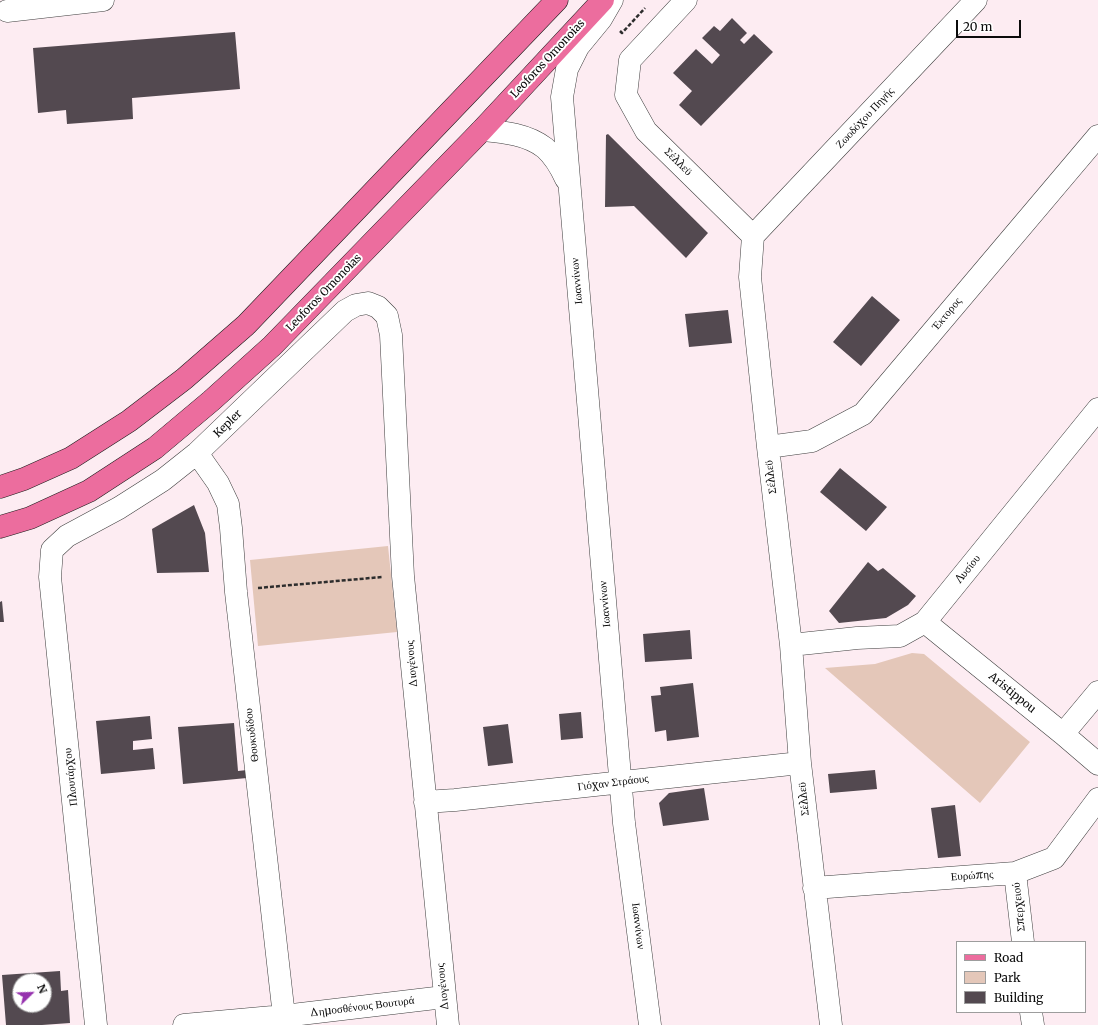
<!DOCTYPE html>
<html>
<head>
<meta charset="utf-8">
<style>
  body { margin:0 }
  #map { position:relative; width:1098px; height:1025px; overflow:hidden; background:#fdecf2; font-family:Merriweather,serif }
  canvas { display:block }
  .legend { position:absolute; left:956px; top:941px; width:130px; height:72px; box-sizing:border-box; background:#fff; border:1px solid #9d9d9d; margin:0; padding:5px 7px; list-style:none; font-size:12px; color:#0b0b0b }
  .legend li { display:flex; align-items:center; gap:8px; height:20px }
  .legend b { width:20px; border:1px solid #9d9d9d }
  .north { position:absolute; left:12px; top:973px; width:40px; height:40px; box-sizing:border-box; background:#fff; border:1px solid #9d9d9d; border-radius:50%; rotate:67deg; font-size:11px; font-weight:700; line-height:16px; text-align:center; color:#0b0b0b }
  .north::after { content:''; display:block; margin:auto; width:14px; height:18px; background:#9631ae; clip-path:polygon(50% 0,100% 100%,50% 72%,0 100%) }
  .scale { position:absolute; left:956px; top:20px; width:65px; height:18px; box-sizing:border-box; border:2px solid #0b0b0b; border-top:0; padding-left:5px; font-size:12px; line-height:14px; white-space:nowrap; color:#0b0b0b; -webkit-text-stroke:3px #fff; paint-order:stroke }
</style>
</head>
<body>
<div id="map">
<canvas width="1098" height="1025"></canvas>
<ul class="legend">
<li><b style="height:5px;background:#ec6d9e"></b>Road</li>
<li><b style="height:11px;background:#e4c7b9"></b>Park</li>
<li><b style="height:11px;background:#534950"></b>Building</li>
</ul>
<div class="north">N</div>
<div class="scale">20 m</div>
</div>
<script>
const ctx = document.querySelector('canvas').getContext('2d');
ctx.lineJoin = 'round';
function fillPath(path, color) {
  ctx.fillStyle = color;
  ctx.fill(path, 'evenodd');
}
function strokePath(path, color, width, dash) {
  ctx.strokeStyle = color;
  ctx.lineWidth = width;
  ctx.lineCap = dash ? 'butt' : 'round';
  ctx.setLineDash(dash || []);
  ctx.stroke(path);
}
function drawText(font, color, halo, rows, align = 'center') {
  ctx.font = font + ' Merriweather,serif';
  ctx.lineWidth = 4;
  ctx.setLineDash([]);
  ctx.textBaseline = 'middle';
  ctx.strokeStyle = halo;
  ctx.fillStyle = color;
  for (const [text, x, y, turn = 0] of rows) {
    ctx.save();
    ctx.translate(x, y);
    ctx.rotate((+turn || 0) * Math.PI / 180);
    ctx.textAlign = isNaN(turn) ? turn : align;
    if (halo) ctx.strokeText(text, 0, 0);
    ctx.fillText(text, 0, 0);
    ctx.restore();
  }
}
const green = new Path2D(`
  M388 546 397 632 258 646 250 560Z
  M912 653 924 654 1030 742 980 803 825 668 875 664Z`);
const building = new Path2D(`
  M732 18 747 33 740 40 744 44 754 34 773 52 701 126 679 105 692 91 673 73 696 49 712 64 720 55 702 38 714 26 720 31Z
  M235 32 240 89 132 98 133 119 67 124 66 110 38 113 33 48Z
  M608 134 708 233 686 258 634 206 605 207 606 135Z
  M872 296 900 320 861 366 833 342Z
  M728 310 732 343 689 347 685 314Z
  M840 468 887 507 866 531 820 492Z
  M194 505 205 533 209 572 157 573 152 529Z
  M868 562 878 571 883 568 916 596 908 605 886 618 839 623 829 611Z
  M2 601 4 622H0V602Z
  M690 630 692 659 645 662 643 634Z
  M693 683 699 737 667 741 666 730 655 732 651 696 661 695 660 687Z
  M581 712 583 738 561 740 559 714Z
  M150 716 152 739 133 741V750L153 748 155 769 101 774 96 721Z
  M234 723 238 771 247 770V778L183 784 178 727Z
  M508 724 513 763 488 766 483 727Z
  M875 770 877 789 830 793 828 774Z
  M704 788 709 820 663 826 659 803 669 793Z
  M955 805 961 856 938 858 931 808Z
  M60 971 61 991 68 990 70 1023 42 1025H6L2 975ZM20 981H44V1005H20Z`);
const path = new Path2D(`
  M620 31 622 33 645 8
  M258 588 382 577`);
const minor = new Path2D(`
  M612 0 601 19 578 47 567 69 562 97 624 823 650 1025
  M686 0 630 60 626 95 646 131 753 236 750 277 768 447 791 645 800 763 831 1025
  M7 11 103 0
  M482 130C503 132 527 134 545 148 554 156 561 168 566 179
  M753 236 976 0
  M768 447 812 441 863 414 1098 136
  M197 453 218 483 228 504 231 528 236 592 285 1025
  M925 622 1063 734 1098 764
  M791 645 857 638 900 636 925 622 1098 409
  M1063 734 1098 692
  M425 802 455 800 800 763
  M1015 873 1023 942
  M814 888 1015 873 1054 858 1098 799
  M1031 1012 1033 1025
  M96 1025 50 577 52 550 67 536 119 508 163 480 197 453 345 311 356 305 368 303 378 307 387 316 391 335 403 576 448 1025
  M184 1025 284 1016 444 997`);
const major = new Path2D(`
  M0 487 24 479 71 458 129 421 184 379 246 325 557 0
  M0 527 30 518 89 491 155 448 211 401 272 346 482 130 603 0`);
const streetNames = [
  ["Leoforos Omonoias",548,59,-47],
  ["Ζωοδόχου Πηγής",865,118,-47],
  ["Σέλλεϋ",678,162,45],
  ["Ιωαννίνων",577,281,-95],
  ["Leoforos Omonoias",324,293,-46],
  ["Έκτορος",947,314,-50],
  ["Kepler",228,424,-44],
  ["Σέλλεϋ",771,477,-97],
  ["Λυσίου",968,569,-51],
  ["Ιωαννίνων",605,604,-95],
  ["Διογένους",412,664,-95],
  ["Aristippou",1012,693,39],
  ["Θουκυδίδου",252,735,-97],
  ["Πλουτάρχου",71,777,-96],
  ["Γιόχαν Στράους",613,783,-7],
  ["Σέλλεϋ",804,799,-96],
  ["Ευρώπης",972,876,-4],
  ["Σπερχειού",1019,907,-96],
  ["Ιωαννίνων",638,926,83],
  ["Διογένους",443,987,-96],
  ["Δημοσθένους Βουτυρά",362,1007,-7]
];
fillPath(green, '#e4c7b9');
fillPath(building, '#534950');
strokePath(minor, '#3e3e3e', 23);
strokePath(major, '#1c1c1c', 23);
strokePath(path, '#2d2d2d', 2.5, [4, 2]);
strokePath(minor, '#fff', 22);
strokePath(major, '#ec6d9e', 22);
drawText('11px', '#0b0b0b', '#fff', streetNames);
</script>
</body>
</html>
